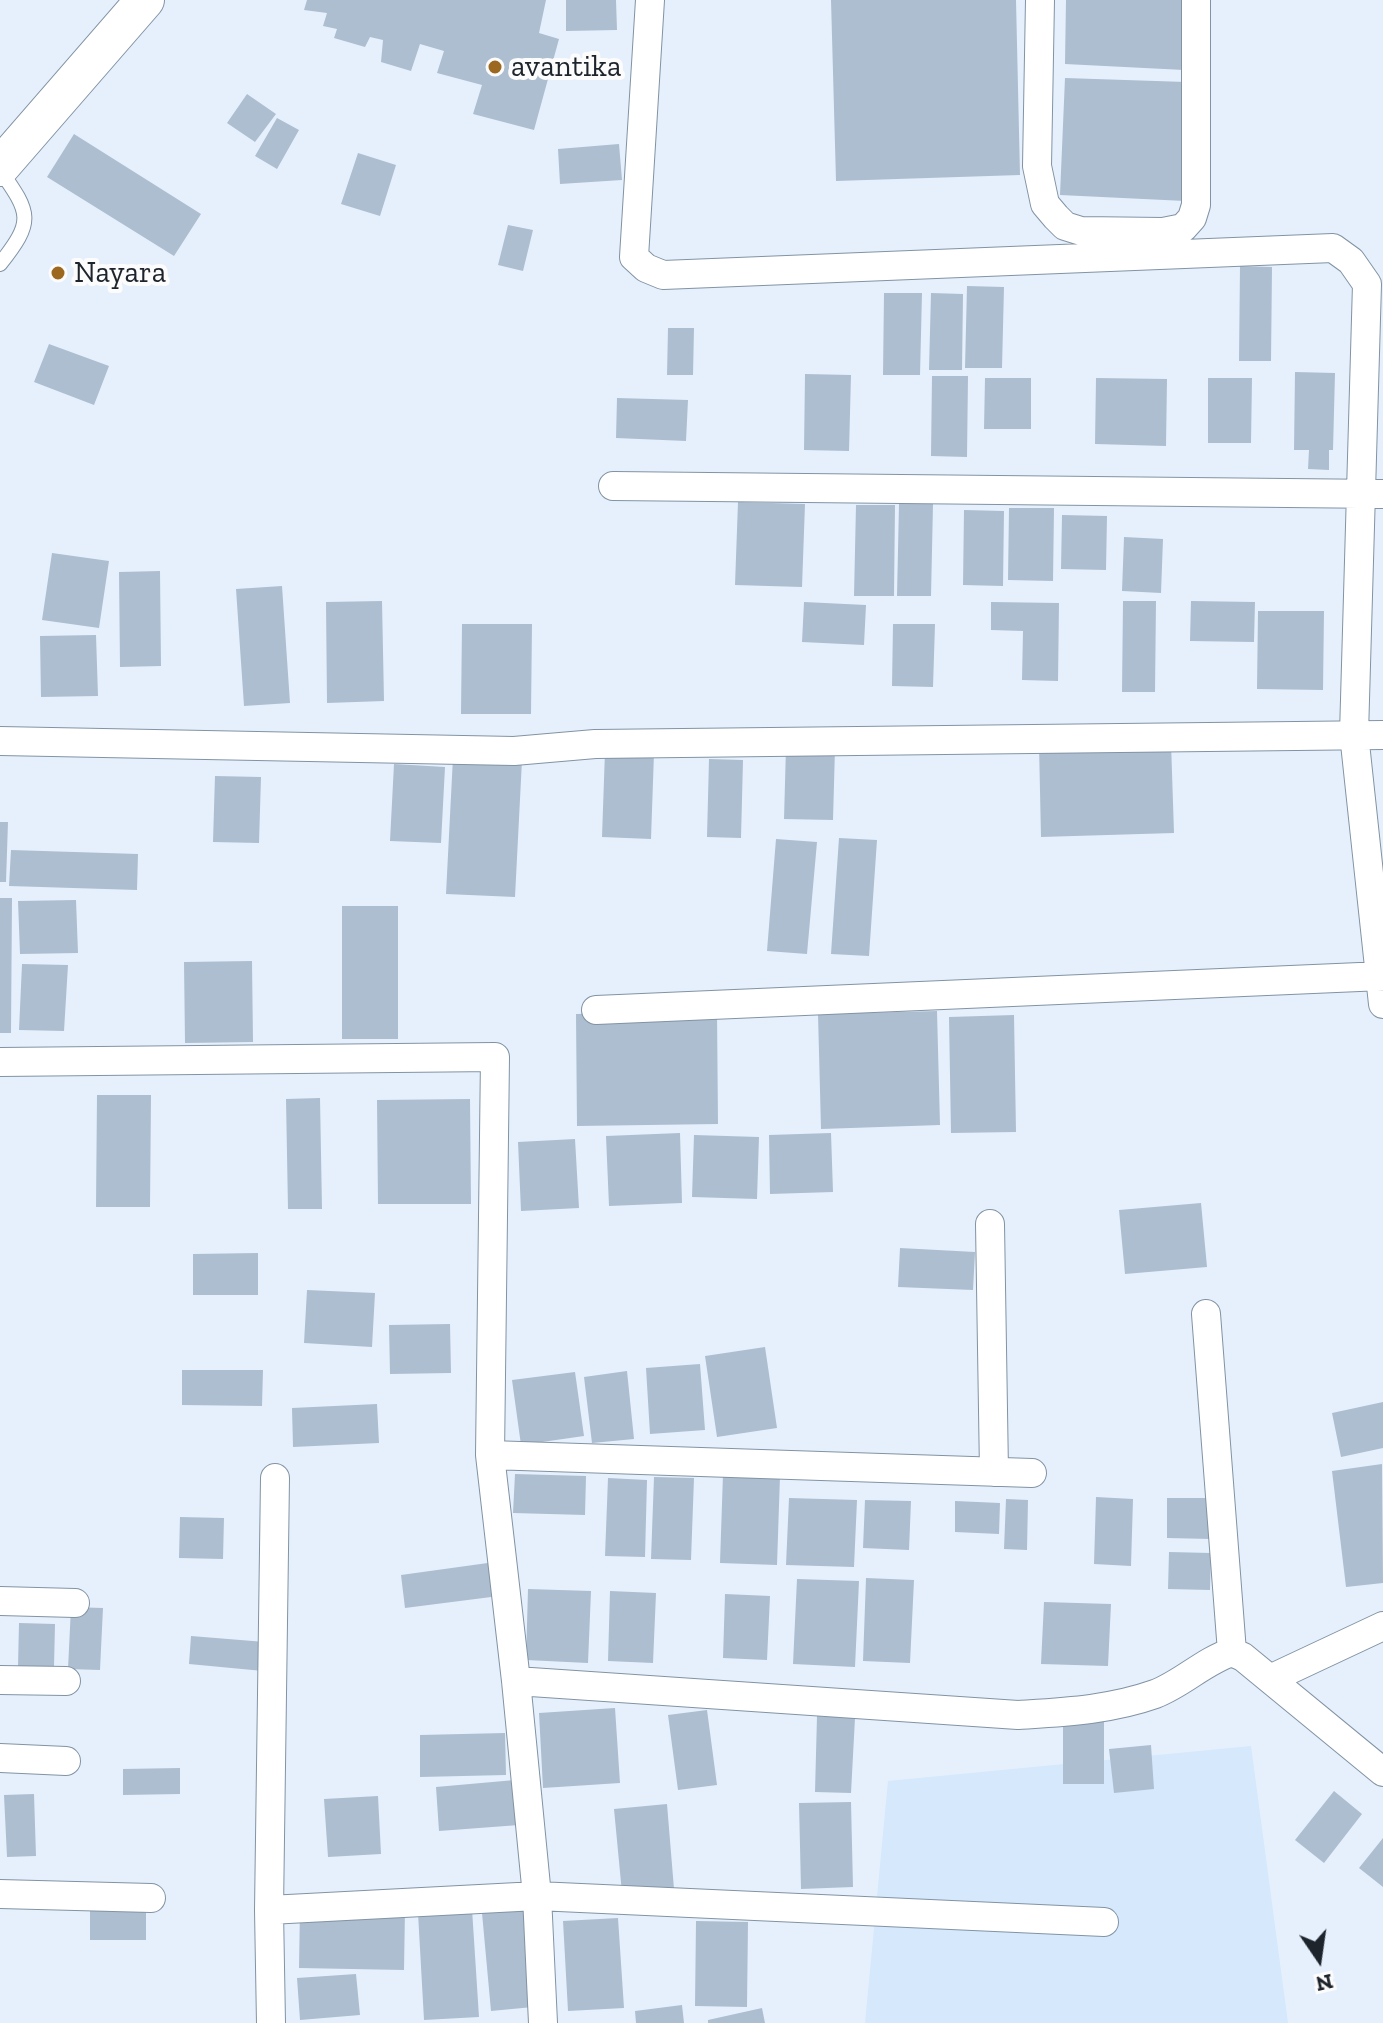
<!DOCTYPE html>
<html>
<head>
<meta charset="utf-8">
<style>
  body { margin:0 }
  #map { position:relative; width:1383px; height:2023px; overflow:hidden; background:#e5f0fc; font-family:"Zilla Slab",serif }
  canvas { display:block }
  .north { position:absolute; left:1279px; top:1919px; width:80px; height:80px; -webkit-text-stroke:6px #fcfcfc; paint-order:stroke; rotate:167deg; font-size:22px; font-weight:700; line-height:32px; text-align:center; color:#1e242b }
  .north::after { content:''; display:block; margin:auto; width:28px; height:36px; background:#1e242b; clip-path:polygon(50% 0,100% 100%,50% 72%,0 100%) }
</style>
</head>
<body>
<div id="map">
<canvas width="1383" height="2023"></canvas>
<div class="north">N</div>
</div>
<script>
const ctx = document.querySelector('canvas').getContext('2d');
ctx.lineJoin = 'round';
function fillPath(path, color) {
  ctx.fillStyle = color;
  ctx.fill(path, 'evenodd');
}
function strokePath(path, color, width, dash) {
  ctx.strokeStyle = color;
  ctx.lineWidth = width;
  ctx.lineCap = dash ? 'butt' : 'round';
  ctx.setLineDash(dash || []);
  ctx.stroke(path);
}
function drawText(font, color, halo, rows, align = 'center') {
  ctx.font = font + ' "Zilla Slab",serif';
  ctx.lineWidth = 8;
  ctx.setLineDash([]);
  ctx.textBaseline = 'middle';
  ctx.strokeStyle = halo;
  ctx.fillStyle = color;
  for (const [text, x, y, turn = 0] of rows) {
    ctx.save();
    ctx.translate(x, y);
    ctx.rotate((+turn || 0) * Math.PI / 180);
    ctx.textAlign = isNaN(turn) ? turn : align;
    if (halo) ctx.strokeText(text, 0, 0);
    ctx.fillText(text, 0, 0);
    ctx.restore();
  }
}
const built = new Path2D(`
  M1251 1746 1288 2023H865L888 1781Z`);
const building = new Path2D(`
  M307 0H546L539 33 559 39 534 130 473 114 482 85 437 73 444 51 420 44 411 71 381 62 383 40 370 37 365 47 334 38 337 29 323 26 327 13 304 10Z
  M566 0H616L617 30 566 31Z
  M831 0H1016L1020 175 836 181Z
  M1066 0H1186L1184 70 1065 64Z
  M1065 78 1186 82 1185 201 1060 195Z
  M247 94 276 114 255 142 227 123Z
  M277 118 299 130 277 169 255 156Z
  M74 134 201 214 174 256 47 177Z
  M619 144 622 180 560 184 558 149Z
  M358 153 396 165 380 216 341 204Z
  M508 225 533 230 523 271 498 265Z
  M1240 266 1272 267 1271 361H1239Z
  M967 286 1004 287 1002 368H965Z
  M884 293H922L920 375H883Z
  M931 293 963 294 962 370H929Z
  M668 328H694L693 375H667Z
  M49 344 109 366 94 405 34 382Z
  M1295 372 1335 373 1333 450H1329V470L1308 469 1309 450H1294Z
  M805 374 851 375 849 451 804 450Z
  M932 376H968L967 457 931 456Z
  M985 378H1031V429H984Z
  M1096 378 1167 379 1166 446 1095 444Z
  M1208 378H1252L1251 443H1208Z
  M617 398 688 400 686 441 616 438Z
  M738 502 805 504 802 587 735 585Z
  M899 504H933L931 596H897Z
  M856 505H895L894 596H854Z
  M1009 508H1054L1053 581 1008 580Z
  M964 510 1004 511 1003 586 963 585Z
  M1062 515 1107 516 1106 570 1061 569Z
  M1124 537 1163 539 1161 593 1122 591Z
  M52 553 109 561 99 628 42 620Z
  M160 571 161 666 120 667 119 572Z
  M282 586 290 703 244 706 236 589Z
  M382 601 384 701 327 703 326 602Z
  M1123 601H1156L1155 692H1122Z
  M1191 601 1255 602 1254 642 1190 641Z
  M804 602 866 605 864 645 802 642Z
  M991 602 1059 603 1058 681 1022 680 1023 631 991 630Z
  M1258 611H1324L1323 690 1257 689Z
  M462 624H532L531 714H461Z
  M893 624H935L933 687 892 686Z
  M96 635 98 696 41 697 40 636Z
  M1171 742 1174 833 1041 837 1039 745Z
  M786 747 835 748 833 820 784 819Z
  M605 751 654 753 651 839 602 837Z
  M453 757 522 760 515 897 446 894Z
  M709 759 743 760 741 838 707 837Z
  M394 764 445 767 441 843 390 841Z
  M215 776 261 777 259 843 213 842Z
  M0 822H8L6 882H0Z
  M839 838 877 840 869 956 831 954Z
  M776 839 817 842 807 954 767 951Z
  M11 850 138 854 137 890 9 886Z
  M0 898H12L11 1033H0Z
  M76 900 78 953 20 954 18 901Z
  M342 906H398V1039H342Z
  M252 961 253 1042 185 1043 184 962Z
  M22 964 68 965 64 1031 19 1030Z
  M937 1011 940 1125 821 1129 818 1014Z
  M717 1012 718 1124 577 1126 576 1014Z
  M1014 1015 1016 1132 951 1133 949 1017Z
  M97 1095H151L150 1207H96Z
  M320 1098 322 1209H288L286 1099Z
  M470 1099 471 1204H378L377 1100Z
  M680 1133 682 1203 609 1206 606 1136Z
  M831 1133 833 1192 770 1194 769 1135Z
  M694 1135 759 1137 757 1199 692 1197Z
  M575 1139 579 1208 521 1211 518 1142Z
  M1201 1203 1207 1267 1125 1274 1119 1210Z
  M900 1248 975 1252 973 1290 898 1287Z
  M258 1253V1295H193V1254Z
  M307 1290 375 1293 372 1347 304 1343Z
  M450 1324 451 1373 390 1374 389 1325Z
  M765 1347 777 1428 717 1437 705 1356Z
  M700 1364 705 1430 650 1434 646 1368Z
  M182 1370H263L262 1406 182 1405Z
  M627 1371 634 1439 592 1443 584 1377Z
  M575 1372 584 1436 521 1445 512 1380Z
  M1383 1402V1448L1341 1457 1332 1413Z
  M377 1404 379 1443 293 1447 292 1408Z
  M1382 1464 1383 1583 1346 1587 1332 1471Z
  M515 1474 586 1476 585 1515 513 1513Z
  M723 1474 780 1476 777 1565 720 1563Z
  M654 1477 694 1478 691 1560 651 1559Z
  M608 1478 647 1480 645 1557 605 1556Z
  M1096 1497 1133 1499 1131 1566 1094 1564Z
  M789 1498 857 1500 854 1567 786 1565Z
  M1167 1498H1211V1539L1167 1538Z
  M1006 1499 1028 1500 1027 1550 1004 1549Z
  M865 1500 911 1501 909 1550 863 1548Z
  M955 1501 1000 1503 999 1534 955 1532Z
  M180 1517 224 1518 223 1559 179 1558Z
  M1169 1552 1211 1553 1210 1590 1168 1589Z
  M495 1562 499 1596 405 1608 401 1575Z
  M866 1578 914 1580 910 1663 863 1661Z
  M797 1579 859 1581 855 1667 793 1664Z
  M528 1589 591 1591 588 1663 526 1660Z
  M610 1591 656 1593 653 1663 608 1661Z
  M725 1594 770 1596 767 1660 723 1658Z
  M1044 1602 1111 1604 1108 1666 1041 1664Z
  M71 1607 103 1608 100 1670 68 1669Z
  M19 1623 55 1624 54 1667H18Z
  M191 1636 265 1642 263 1671 189 1664Z
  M615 1708 620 1783 543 1788 539 1713Z
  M707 1710 717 1785 678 1790 668 1715Z
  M817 1716 855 1718 851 1793 815 1792Z
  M1063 1719H1104V1784H1063Z
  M505 1733 506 1775 420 1777V1735Z
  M1151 1745 1154 1789 1114 1793 1109 1749Z
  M180 1768V1794L123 1795V1769Z
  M515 1780 519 1825 439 1831 436 1787Z
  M1334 1791 1362 1814 1324 1863 1295 1840Z
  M34 1794 36 1856 7 1857 4 1795Z
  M378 1796 381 1854 328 1857 324 1799Z
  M851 1802 853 1887 801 1889 799 1803Z
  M667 1804 674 1889 622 1893 614 1809Z
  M1383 1838V1887L1359 1868Z
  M300 1908 405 1910 404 1970 299 1968Z
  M146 1909V1940H90V1910Z
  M472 1909 479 2017 424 2020 418 1913Z
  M524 1909 533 2007 491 2011 482 1913Z
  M618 1918 624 2008 568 2011 563 1921Z
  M696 1921 748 1922 747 2007 695 2006Z
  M356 1974 360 2015 300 2020 297 1978Z
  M682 2005 684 2023H636L635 2011Z
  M762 2008 765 2023H708V2020Z`);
const lane = new Path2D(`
  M0 264C34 221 31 214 0 170`);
const street = new Path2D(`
  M650 0 634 257 646 268 663 275 1333 248 1351 261 1367 284 1354 734 1383 1004
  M1040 0 1037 166 1045 204 1056 217 1065 226 1081 231 1163 232 1183 228 1192 218 1196 205V0
  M613 486 1383 494
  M0 741 514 751 595 744 1383 735
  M596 1010 1383 976
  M0 1062 495 1057 490 1455 516 1681 537 1896 543 2023
  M990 1224 994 1472
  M1206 1314 1232 1652
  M490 1455 1032 1473
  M0 1601 75 1603
  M1270 1679 1383 1626
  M0 1680 66 1681
  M516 1681 1018 1715C1064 1712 1110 1710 1155 1694 1182 1684 1204 1661 1232 1652L1243 1657 1383 1772
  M0 1758 66 1761
  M0 1894 151 1898
  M269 1910 537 1896 1104 1922
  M271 2023 269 1910 275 1478`);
const secondary = new Path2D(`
  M0 167 145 0`);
const markers = [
  [495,67,8,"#9c671f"],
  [58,273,8,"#9c671f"]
];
const poiNames = [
  ["avantika",511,67],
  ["Nayara",74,273]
];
fillPath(built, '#d5e8fc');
fillPath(building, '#adbed0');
strokePath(lane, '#8293a4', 16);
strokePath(street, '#8293a4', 30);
strokePath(secondary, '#8293a4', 40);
strokePath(lane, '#fff', 14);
strokePath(street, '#fff', 28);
strokePath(secondary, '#fff', 38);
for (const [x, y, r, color] of markers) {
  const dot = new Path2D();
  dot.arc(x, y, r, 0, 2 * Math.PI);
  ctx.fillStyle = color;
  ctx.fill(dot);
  strokePath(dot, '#fcfcfc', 3);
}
drawText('30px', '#1e242b', '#fcfcfc', poiNames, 'left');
</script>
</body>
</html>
